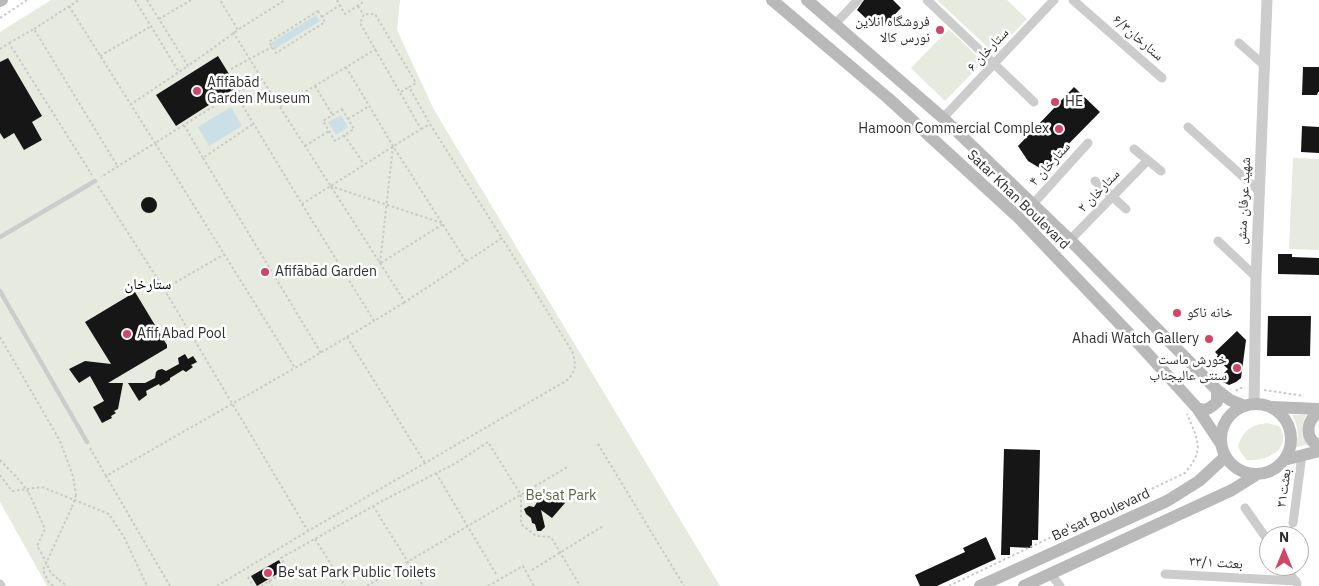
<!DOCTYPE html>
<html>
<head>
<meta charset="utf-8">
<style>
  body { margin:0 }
  #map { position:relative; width:1319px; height:586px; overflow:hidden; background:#fff; font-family:"IBM Plex Sans",sans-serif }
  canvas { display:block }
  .north { position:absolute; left:1259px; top:526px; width:50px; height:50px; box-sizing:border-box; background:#fff; border:1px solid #acacac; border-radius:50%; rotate:0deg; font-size:14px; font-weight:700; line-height:20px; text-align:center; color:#2f2f2f }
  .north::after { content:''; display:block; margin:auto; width:18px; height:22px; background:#d14567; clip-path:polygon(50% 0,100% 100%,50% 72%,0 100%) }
</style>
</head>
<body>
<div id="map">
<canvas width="1319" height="586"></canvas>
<div class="north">N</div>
</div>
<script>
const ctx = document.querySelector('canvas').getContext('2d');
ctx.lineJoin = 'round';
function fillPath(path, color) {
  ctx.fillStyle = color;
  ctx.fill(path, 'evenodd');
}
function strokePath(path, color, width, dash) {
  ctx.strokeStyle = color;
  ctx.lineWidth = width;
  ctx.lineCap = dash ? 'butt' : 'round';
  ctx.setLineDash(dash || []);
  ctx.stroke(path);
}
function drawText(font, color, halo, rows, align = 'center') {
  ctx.font = font + ' "IBM Plex Sans","Noto Naskh Arabic",sans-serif';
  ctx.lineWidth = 5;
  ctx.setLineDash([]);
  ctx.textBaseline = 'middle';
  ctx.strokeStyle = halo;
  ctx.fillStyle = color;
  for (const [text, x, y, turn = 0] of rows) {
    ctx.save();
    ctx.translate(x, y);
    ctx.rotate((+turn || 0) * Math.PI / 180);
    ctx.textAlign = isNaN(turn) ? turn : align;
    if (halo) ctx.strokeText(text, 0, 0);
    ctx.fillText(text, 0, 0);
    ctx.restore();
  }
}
const green = new Path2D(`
  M51 0H400L397 30 434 110 720 586H47L0 502V32Z
  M937 0H1007L1027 19 994 53Z
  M949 29 983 62 945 101 911 68Z
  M1293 158 1319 159V250L1289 249Z
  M1292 415H1306C1301 425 1300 436 1308 445L1295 447C1300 436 1298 426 1292 415Z
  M1267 423 1279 426C1294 448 1267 462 1247 460L1242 454 1238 447C1242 431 1251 425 1267 423Z`);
const water = new Path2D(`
  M316 15 320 21 275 49 271 43Z
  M231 107 242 126 209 146 198 127Z
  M341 115 348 127 336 135 328 122Z`);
const building = new Path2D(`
  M864 0H893L901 8 885 25 877 18 872 24 857 10Z
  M218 56 237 87 176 126 156 95Z
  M8 58 42 116 32 122 42 140 24 150 14 133 4 139 0 133V62Z
  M1303 67H1319V92H1318L1317 95H1302Z
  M1074 87 1100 112 1043 170 1028 161 1018 146Z
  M1302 126 1319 127V153L1301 152Z
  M141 205a8 8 0 1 1 16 0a8 8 0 1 1-16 0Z
  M1278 254H1292V257L1319 258V275L1278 274Z
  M135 292 167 345V348L108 383H123L118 409 114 411 116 413 111 416 112 418 102 423 93 407 104 401 90 376 79 383 69 369 85 361 111 364 85 322Z
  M1268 316H1311L1310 356H1267Z
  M1237 331 1246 340 1241 378 1236 382 1229 385 1221 381 1226 374 1224 373 1228 369 1216 358 1218 355 1215 352Z
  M185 354 188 359 193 356 197 362 191 365 193 367 186 372 183 370 170 378V380L160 386 159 384 146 391 147 395 139 401 128 383H145L155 378 156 372 158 370 162 369 166 371 179 364 178 358Z
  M1004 449 1040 450 1038 540H1032V548L1010 547V555H1001Z
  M545 490 565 503 552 518 541 510 545 527 541 531H537L535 524 532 523 531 518 526 514 524 509 529 506 534 507Z
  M986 537 996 559 937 586H920L915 575 965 552 963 548Z
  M279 560 284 570 257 586 251 576Z`);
const path = new Path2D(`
  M135 0 179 72
  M147 0 159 19
  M191 0 159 19 188 66 238 30 220 0
  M337 0 345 14 362 3 360 0
  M69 6 155 143 101 177
  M358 6 363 14
  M318 11 325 22 276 53 269 42Z
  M322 17 340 5
  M0 18 27 0
  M34 29 79 0
  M239 29 285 0
  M233 32 262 79 235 93 302 204C342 179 381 154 421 129L360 23 364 14H375L416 83 409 87 430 124 502 238 405 302 262 79
  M9 43 34 29 118 167
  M0 49 9 43 92 175
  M100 56 150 27
  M346 67 393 146 466 261
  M231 69 272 47
  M315 86 332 114
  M401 92 409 87
  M235 93 155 143 295 368 374 321
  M130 105 188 66
  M280 107 376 49
  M342 109 354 129 335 141 323 121Z
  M348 119 369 106
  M184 125 203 158 253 124
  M421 129 430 124
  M344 135 364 164
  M305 146 329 131
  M203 158 321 353
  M98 186 164 289
  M330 186 442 223
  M302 204 374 321 405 302
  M225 254 164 289 308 531
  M380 263 393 146
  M381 263 443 224
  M0 337 60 441 73 476 76 495
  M347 337 425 463
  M1264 390 1304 396
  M1236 391 1239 388H1245
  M598 444 684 586
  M90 448 106 476
  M0 460 21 482
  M436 473 496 574
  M0 475 12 491 42 487 109 514 125 539 147 586
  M29 493 45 529 37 546 41 552
  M373 506 423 586
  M315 539 345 586
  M532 570 603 526
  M248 577 253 586
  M59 580 67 586
  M269 581 272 586
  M53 586 48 581 43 570 72 507
  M170 586 106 476 295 368
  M217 586 308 531 566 381C576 372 576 366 573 353L502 238
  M261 586 288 570 281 558 384 500 456 463 488 442 521 495V524L536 536 551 537 580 586
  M367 586 569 466
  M488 586 523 566 534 586
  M949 586 1185 473C1205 449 1198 440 1187 414`);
const service = new Path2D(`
  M0 237 95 181
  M0 291 87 442`);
const minor = new Path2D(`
  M927 0 1034 102
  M1073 0 1162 78
  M835 24 858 0
  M1239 43 1265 66
  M943 118 1054 0
  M1188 127 1260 192
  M1134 149 1161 171
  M1095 181 1126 209
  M1033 204 1088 143
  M1070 240 1147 161
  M1218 241 1256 277
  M1245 508 1269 542
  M1293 523 1302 455
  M1285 566 1297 584
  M1050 573 1060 586
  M1165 574 1296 581
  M0 584 1 586`);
const tertiary = new Path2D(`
  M1254 404 1256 277 1267 0`);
const secondary = new Path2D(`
  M772 0 888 98 1019 218 1138 343 1197 408 1221 444
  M807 0 943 118 1070 240 1217 390 1230 400 1245 406
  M0 1 2 0
  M1221 439a35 35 0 1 1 70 0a35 35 0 1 1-70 0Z
  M1272 407 1319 409
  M1197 408C1206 412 1210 408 1217 402V390
  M1319 413C1306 419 1304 440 1319 445
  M1284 460 1319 451
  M980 586 1167 501 1199 481 1225 457
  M1024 586 1232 490 1256 475`);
const pathBridge = new Path2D(`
  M21 482 29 493
  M72 507 76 495
  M41 552 51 573 59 580`);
const markers = [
  [940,30,5,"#d14567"],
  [197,91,5,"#d14567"],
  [1055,102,5,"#d14567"],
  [1059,129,5,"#d14567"],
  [265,272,5,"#d14567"],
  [1177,313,5,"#d14567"],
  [127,334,5,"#d14567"],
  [1209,339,5,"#d14567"],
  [1237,368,5,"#d14567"],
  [268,573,5,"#d14567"]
];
const poiNames = [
  ["فروشگاه انلاین",930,22,"right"],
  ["نورس کالا",930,38,"right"],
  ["Afifābād",207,83],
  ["Garden Museum",207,99],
  ["HE",1065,102],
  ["Hamoon Commercial Complex",1049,129,"right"],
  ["Afifābād Garden",275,272],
  ["خانه ناکو",1187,313],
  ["Afif Abad Pool",137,334],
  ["Ahadi Watch Gallery",1199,339,"right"],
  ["خورش ماست",1227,360,"right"],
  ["سنتی عالیجناب",1227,376,"right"],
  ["Be'sat Park Public Toilets",278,573]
];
const streetNames = [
  ["ستارخان۶/۳",1138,38,41],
  ["ستارخان ۶",988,50,-47],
  ["۴ ستارخان",1050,164,-48],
  ["۲ ستارخان",1099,191,-46],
  ["Satar Khan Boulevard",1018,200,44],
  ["شهید عرفان منش",1244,201,-87],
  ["بعثت۳۱",1284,488,-82],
  ["Be'sat Boulevard",1101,515,-25],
  ["۳۳/۱ بعثت",1216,563,3]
];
const parkNames = [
  ["Be'sat Park",561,496]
];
const neighbourhoodNames = [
  ["ستارخان",148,285]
];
fillPath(green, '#e7eade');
fillPath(water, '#cae0e6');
fillPath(building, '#161616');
strokePath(path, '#c9c9c9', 2, [2.5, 2.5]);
strokePath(service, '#ccc', 4.5);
strokePath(minor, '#ccc', 9);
strokePath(tertiary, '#ccc', 11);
strokePath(secondary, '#b9b9b9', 12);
strokePath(pathBridge, '#c9c9c9', 2, [2.5, 2.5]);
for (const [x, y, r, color] of markers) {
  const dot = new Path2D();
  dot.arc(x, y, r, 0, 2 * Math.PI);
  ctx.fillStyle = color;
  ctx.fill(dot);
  strokePath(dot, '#fff', 2);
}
drawText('14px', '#2f2f2f', '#fff', poiNames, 'left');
drawText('14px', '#2f2f2f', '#fff', streetNames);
drawText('14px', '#586541', '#fff', parkNames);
drawText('15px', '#000', '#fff', neighbourhoodNames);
</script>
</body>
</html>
